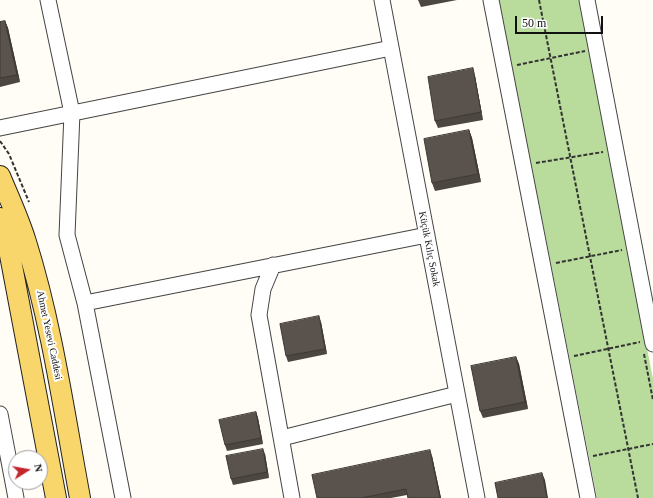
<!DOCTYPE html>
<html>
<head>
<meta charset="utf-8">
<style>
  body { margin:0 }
  #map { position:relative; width:653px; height:498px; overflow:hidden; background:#fffdf5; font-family:"Times New Roman",serif }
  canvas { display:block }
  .north { position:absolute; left:8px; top:450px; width:40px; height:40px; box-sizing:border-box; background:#fff; border:1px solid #a0a0a0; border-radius:50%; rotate:79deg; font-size:11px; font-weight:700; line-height:16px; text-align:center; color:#111 }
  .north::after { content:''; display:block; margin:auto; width:14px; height:18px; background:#c4262e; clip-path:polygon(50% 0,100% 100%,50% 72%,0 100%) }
  .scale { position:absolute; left:515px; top:16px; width:88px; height:18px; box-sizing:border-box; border:2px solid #111; border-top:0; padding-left:5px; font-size:12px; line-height:14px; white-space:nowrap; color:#111; -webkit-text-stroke:3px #fff; paint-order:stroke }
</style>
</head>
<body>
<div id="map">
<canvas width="653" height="498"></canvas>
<div class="north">N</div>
<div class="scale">50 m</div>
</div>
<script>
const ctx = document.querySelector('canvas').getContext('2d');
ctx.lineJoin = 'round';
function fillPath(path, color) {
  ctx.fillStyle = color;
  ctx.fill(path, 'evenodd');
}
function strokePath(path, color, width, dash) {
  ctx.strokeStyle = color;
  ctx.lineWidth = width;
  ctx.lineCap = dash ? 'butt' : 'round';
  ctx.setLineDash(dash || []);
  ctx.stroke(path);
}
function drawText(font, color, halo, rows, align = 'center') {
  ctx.font = font + ' "Times New Roman",serif';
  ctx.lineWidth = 4;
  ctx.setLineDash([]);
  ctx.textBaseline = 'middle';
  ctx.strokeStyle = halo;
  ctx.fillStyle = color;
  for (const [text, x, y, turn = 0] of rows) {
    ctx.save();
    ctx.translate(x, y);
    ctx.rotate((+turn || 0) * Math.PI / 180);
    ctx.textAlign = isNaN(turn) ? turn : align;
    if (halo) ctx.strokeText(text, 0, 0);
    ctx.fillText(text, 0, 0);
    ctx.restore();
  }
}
const forest = new Path2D(`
  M499 0H579L653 379V498H597Z`);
const path = new Path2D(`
  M539 0 638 498
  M517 65 585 51
  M0 141 9 154 29 202
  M536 163 603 152
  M556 263 622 250
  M644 354 653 400
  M574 356 640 342
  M593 456 653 444`);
const minor = new Path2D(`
  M48 0 72 113 67 235 85 303 123 498
  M382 0 477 498
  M491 0 588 498
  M587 0 653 344
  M0 128 391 48
  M273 265 263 289 259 315 292 498
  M85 303 427 235
  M0 414 16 498
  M282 438 457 394`);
const major = new Path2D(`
  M0 176C9 198 19 219 26 242 52 325 64 412 80 498
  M0 218 6 234 56 498`);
const wall = new Path2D(`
  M418 0H457L421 7Z
  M5 21 8 28 20 82 0 87V22Z
  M475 76 483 120 438 128 435 121Z
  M469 130 472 138 481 182 435 191 432 183Z
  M321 322 327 354 288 362 286 356Z
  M516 357 519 364 528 409 483 418 480 411Z
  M256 412 258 418 263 444 227 451 225 445Z
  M265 454 269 478 233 485 231 479Z
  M432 456 441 498H408L407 495 391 498H317Z`);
const shadedWall = new Path2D(`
  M5 21 8 28 20 82 17 75Z
  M473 68 475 76 483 120 481 112Z
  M469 130 472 138 481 182 478 174Z
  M319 316 321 322 327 354 325 349Z
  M516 357 519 364 528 409 525 402Z
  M256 412 258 418 263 444 261 438Z
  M263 449 265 454 269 478 267 472Z
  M430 450 432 456 441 498H440Z
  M542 473 545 480 548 498H547Z`);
const building = new Path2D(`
  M5 21 17 75 0 78V22Z
  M473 68 481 112 435 121 428 77Z
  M469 130 478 174 432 183 424 139Z
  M319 316 325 349 286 356 280 324Z
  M516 357 525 402 480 411 471 366Z
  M256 412 261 438 225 445 219 420Z
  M263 449 267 472 231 479 226 456Z
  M430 450 440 498H408L406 489 361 498H317L312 475Z
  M542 473 547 498H498L495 483Z`);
const streetNames = [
  ["Küçük Kılıç Sokak",429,249,79],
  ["Ahmet Yesevi Caddesi",49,335,78]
];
fillPath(forest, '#b9dc9c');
strokePath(minor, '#444', 17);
strokePath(major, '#222', 22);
strokePath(path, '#333', 2, [4, 2]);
strokePath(minor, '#fff', 15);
strokePath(major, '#f9d66b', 20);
fillPath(wall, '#4d4742');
fillPath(shadedWall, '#3f3936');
fillPath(building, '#5a524d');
strokePath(building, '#3f3936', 1);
drawText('10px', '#111', '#fff', streetNames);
</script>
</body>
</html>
